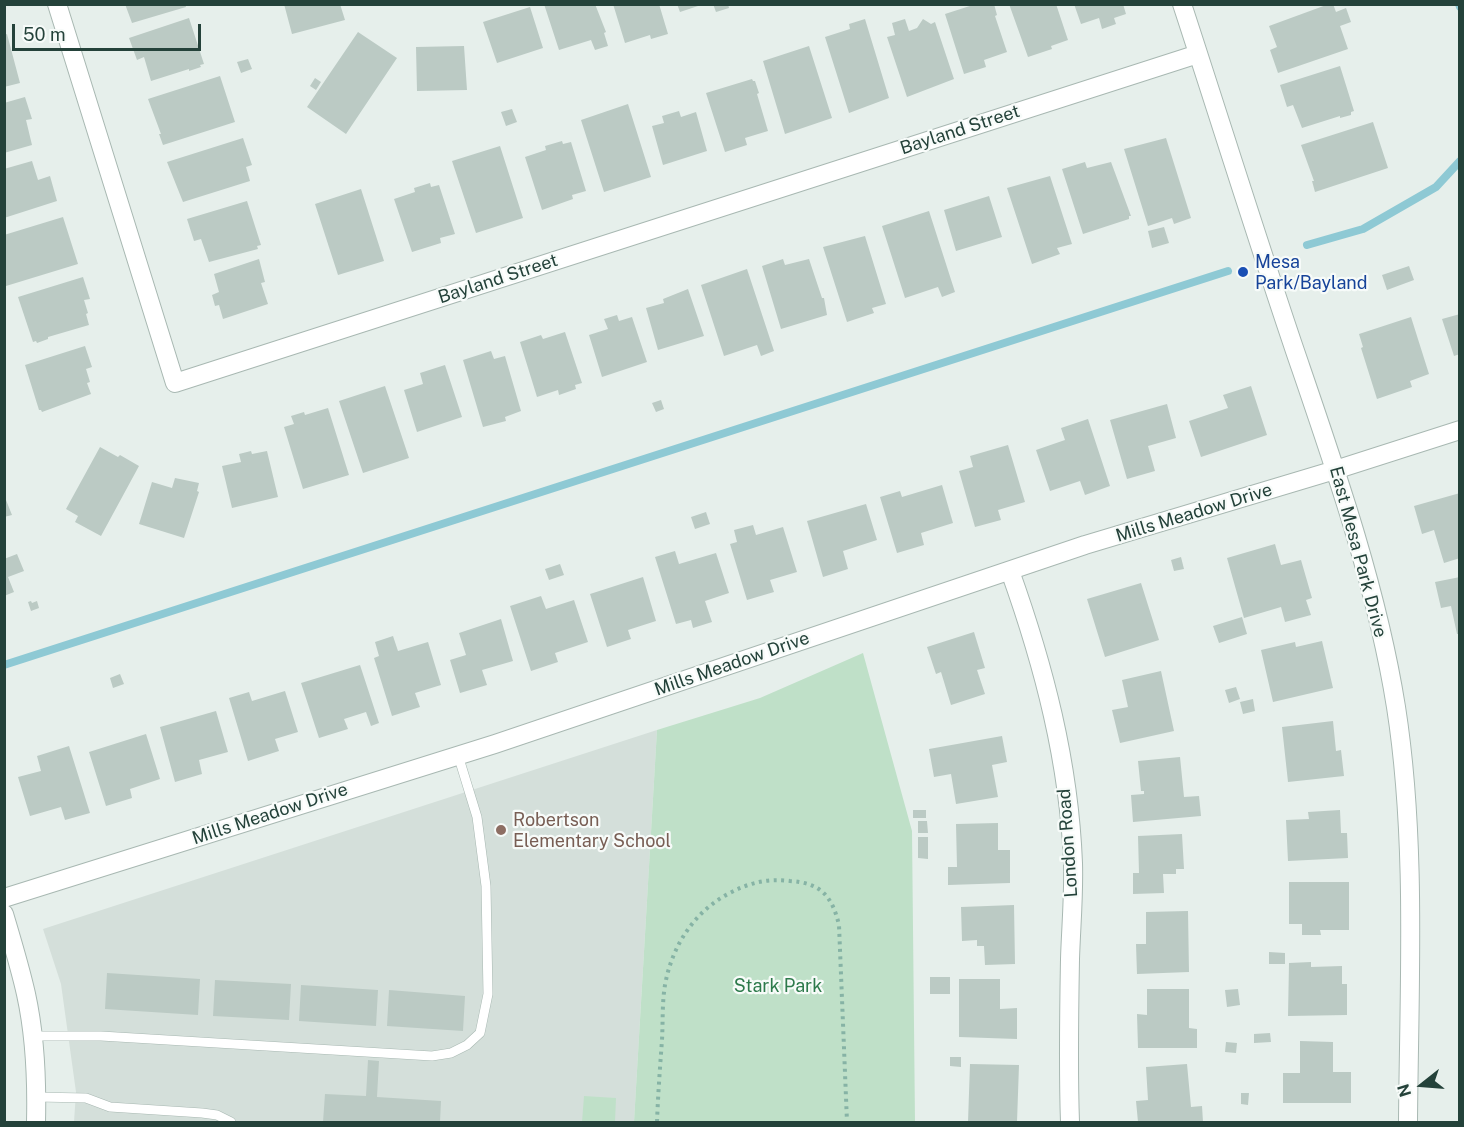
<!DOCTYPE html>
<html>
<head>
<meta charset="utf-8">
<style>
  body { margin:0 }
  #map { position:relative; width:1464px; height:1127px; overflow:hidden; background:#e6efeb; font-family:"Public Sans",sans-serif }
  canvas { display:block }
  .frame { position:absolute; inset:0; border:6px solid #24423a; pointer-events:none }
  .north { position:absolute; left:1392px; top:1055px; width:60px; height:60px; -webkit-text-stroke:4px #f7fbf9; paint-order:stroke; rotate:253deg; font-size:16px; font-weight:700; line-height:24px; text-align:center; color:#24423a }
  .north::after { content:''; display:block; margin:auto; width:21px; height:27px; background:#24423a; clip-path:polygon(50% 0,100% 100%,50% 72%,0 100%) }
  .scale { position:absolute; left:12px; top:24px; width:189px; height:27px; box-sizing:border-box; border:3px solid #24423a; border-top:0; padding-left:8px; font-size:18px; line-height:21px; white-space:nowrap; color:#24423a; -webkit-text-stroke:4px #f7fbf9; paint-order:stroke }
</style>
</head>
<body>
<div id="map">
<canvas width="1464" height="1127"></canvas>
<div class="frame"></div>
<div class="north">N</div>
<div class="scale">50 m</div>
</div>
<script>
const ctx = document.querySelector('canvas').getContext('2d');
ctx.lineJoin = 'round';
function fillPath(path, color) {
  ctx.fillStyle = color;
  ctx.fill(path, 'evenodd');
}
function strokePath(path, color, width, dash) {
  ctx.strokeStyle = color;
  ctx.lineWidth = width;
  ctx.lineCap = dash ? 'butt' : 'round';
  ctx.setLineDash(dash || []);
  ctx.stroke(path);
}
function drawText(font, color, halo, rows, align = 'center') {
  ctx.font = font + ' "Public Sans",sans-serif';
  ctx.lineWidth = 4.5;
  ctx.setLineDash([]);
  ctx.textBaseline = 'middle';
  ctx.strokeStyle = halo;
  ctx.fillStyle = color;
  for (const [text, x, y, turn = 0] of rows) {
    ctx.save();
    ctx.translate(x, y);
    ctx.rotate((+turn || 0) * Math.PI / 180);
    ctx.textAlign = isNaN(turn) ? turn : align;
    if (halo) ctx.strokeText(text, 0, 0);
    ctx.fillText(text, 0, 0);
    ctx.restore();
  }
}
const built = new Path2D(`
  M657 730 634 1122H74L76 1092 61 984 43 929Z`);
const green = new Path2D(`
  M863 653 912 831 915 1122H634L657 730 760 698Z
  M584 1096 616 1098 615 1122H582Z`);
const stream = new Path2D(`
  M1459 4 1460 7
  M1307 245 1363 229 1436 187 1460 161
  M4 665 1228 271`);
const building = new Path2D(`
  M125 4H185L186 7 132 23Z
  M284 4H340L345 20 292 34Z
  M544 4H595L606 32 604 33 608 46 595 50 591 40 559 50Z
  M613 4H659L668 34 651 39 650 35 625 43Z
  M677 4H701V5L680 12Z
  M713 4H728L729 8 716 12Z
  M976 4H994L997 15 995 16 1007 52 984 60 986 67 964 74 945 14Z
  M1009 4H1056L1068 40 1051 46 1052 49 1028 57Z
  M1074 4H1123L1126 14 1114 18 1116 24 1102 29 1099 18 1081 24Z
  M1329 4H1333L1336 12 1346 8 1351 22 1340 26 1348 49 1278 73 1270 50 1277 47 1269 26Z
  M530 7 543 48 497 63 483 22Z
  M189 18 204 64 200 65 201 67 189 71V69L151 81 144 57 137 60 129 38Z
  M865 19 889 98 849 113 825 37 850 29 849 24Z
  M905 19 909 31 917 28 923 19 931 24 935 22 954 79 907 97 887 37 895 35 892 23Z
  M358 32 397 58 346 134 307 107Z
  M7 34 20 83 4 87V35Z
  M464 46 467 90 417 91 416 47Z
  M809 46 832 118 785 134 763 61Z
  M248 59 252 69 241 73 237 62Z
  M1340 66 1354 111 1351 112V115L1340 118V116L1302 128 1293 105 1287 107 1280 85Z
  M220 76 235 122 163 145 159 134H161L148 99Z
  M315 78 321 82 316 90 310 86Z
  M752 79 753 81H755L759 93 757 94 768 131 745 138 747 145 725 152 706 93Z
  M25 97 32 119 26 120 32 145 4 153V103Z
  M628 104 651 177 604 192 581 120Z
  M512 109 517 122 506 126 501 112Z
  M679 111 681 117 696 112 707 151 663 165 652 126 664 123 662 116Z
  M1373 122 1388 168 1315 192 1312 181H1314L1301 145Z
  M243 138 252 165 246 167 250 181 183 202 167 162Z
  M1166 138 1191 218 1174 224 1172 218 1148 226 1124 149Z
  M562 141 563 144 571 142 586 191 572 195 573 199 542 210 525 157 546 150 545 146Z
  M500 146 523 218 476 233 452 161Z
  M32 161 38 180 50 176 57 201 4 218V169Z
  M1085 162 1087 168 1111 162 1131 216H1129V219L1083 234 1062 169Z
  M1050 176 1072 244 1057 248 1060 254 1032 264 1007 188Z
  M430 183 431 187 439 185 455 234 440 238 441 243 412 252 394 199 415 192 414 188Z
  M361 189 384 261 338 275 315 204Z
  M989 196 1002 237 956 251 944 210Z
  M247 201 261 245 257 246 258 249 209 262 201 239 194 241 187 219Z
  M929 211 955 292 942 297 938 287 905 298 882 226Z
  M63 217 78 264 6 286 4 235Z
  M1164 227 1169 243 1152 248 1148 231Z
  M865 236 886 304 872 308 874 313 847 322 823 247Z
  M259 259 265 282 261 283 268 304 223 319 219 305 215 306 212 295 219 292 214 274Z
  M783 259 785 265 809 259 822 298H824L827 315 781 329 762 266Z
  M1409 266 1414 280 1387 290 1382 275Z
  M747 269 774 351 761 356 757 345 724 356 701 285Z
  M83 277 90 299 84 300 88 313 86 314 89 325 48 337V339L37 343 36 341 33 342 18 297Z
  M688 289 704 336 658 350 646 308 664 303 663 299Z
  M1460 314V354L1454 356 1442 319Z
  M617 315 619 321 632 317 647 362 602 377 589 335 608 329 604 319Z
  M1411 317 1429 374 1410 381 1412 387 1377 399 1361 348 1363 347 1359 334Z
  M565 332 582 383 575 385 576 389 559 395 558 390 537 397 520 342 541 335 543 339Z
  M85 346 92 367 86 369 90 382 87 383 91 394 42 412 41 410H39L25 365Z
  M491 351 494 359 505 356 521 411 505 417 506 421 483 427 463 360Z
  M445 365 462 417 417 432 404 390 423 384 420 373Z
  M385 386 409 458 363 473 339 401Z
  M1251 386 1267 435 1201 457 1189 421 1228 408 1223 395Z
  M661 400 664 409 656 412 652 403Z
  M1167 404 1176 438 1148 446 1155 471 1127 479 1110 420Z
  M328 408 349 475 303 489 284 427 294 424 291 416 304 412 305 415Z
  M1088 419 1110 486 1085 495 1080 481 1050 491 1036 450 1065 440 1061 428Z
  M1008 445 1025 502 998 510 1001 520 975 527 959 471 973 467 970 456Z
  M100 447 118 457 120 455 139 466 101 536 75 522 78 516 66 509Z
  M251 451 252 454 267 451 278 497 232 508 222 466 241 462 239 454Z
  M175 478 199 483 197 491 199 492 184 538 139 524 152 482 172 488Z
  M942 485 953 523 921 533 924 545 897 553 880 497 900 491 902 497Z
  M1460 493V558L1444 563 1434 530 1422 534 1414 506Z
  M4 495 12 515 4 517Z
  M866 504 877 540 843 551 848 569 823 577 807 521Z
  M706 512 710 524 695 529 691 517Z
  M753 525 756 535 783 527 797 572 770 580 774 592 747 600 730 544 737 542 734 530Z
  M1275 544 1281 565 1301 560 1312 598 1306 600 1311 615 1285 622 1281 607 1244 618 1227 558Z
  M675 551 679 564 716 553 729 593 705 601 712 622 693 628 691 620 676 624 655 557Z
  M17 554 24 571 8 577 14 592 4 596V559Z
  M1181 557 1184 569 1174 571 1171 560Z
  M560 564 564 575 549 580 545 569Z
  M643 577 656 621 628 630 631 639 607 647 590 594Z
  M1460 577V634H1457L1451 606 1441 608 1435 582Z
  M1141 583 1159 640 1105 657 1087 599Z
  M541 596 546 609 574 600 588 642 555 653 558 662 531 671 510 606Z
  M31 601 32 603 37 601 39 608 31 611 28 602Z
  M1242 617 1247 634 1219 643 1213 626Z
  M501 619 513 661 482 670 487 685 460 693 450 660 466 655 459 633Z
  M974 632 985 668 977 670 985 694 951 705 941 672 936 674 927 647Z
  M393 636 398 651 428 642 441 685 415 693 420 707 392 716 374 658 379 656 375 642Z
  M1322 641 1333 688 1273 702 1261 650 1295 642 1296 647Z
  M360 665 379 723 371 726 366 712 344 719 348 729 319 738 301 683Z
  M1161 671 1174 731 1120 743 1112 710 1128 707 1122 680Z
  M120 674 124 684 113 688 110 678Z
  M1236 687 1240 699 1229 703 1225 690Z
  M285 691 298 732 275 739 279 751 248 761 229 698 249 692 252 701Z
  M1253 699 1255 711 1243 714 1240 702Z
  M216 711 228 752 199 760 202 774 175 782 160 727Z
  M1333 721 1336 751 1341 750 1344 776 1288 782 1282 727Z
  M146 734 160 779 130 789 132 798 106 806 89 752Z
  M1002 736 1007 762 992 765 998 797 956 804 951 774 934 777 929 749Z
  M69 746 90 813 65 820 61 807 30 816 18 777 41 771 37 756Z
  M1180 757 1184 797 1199 796 1201 816 1133 822 1131 795 1144 794V791H1141L1138 761Z
  M913 810H926V818H913Z
  M1340 810 1341 833H1347L1348 858 1288 861 1286 820 1309 819 1308 812Z
  M918 821H927L928 833H918Z
  M998 823V850H1010V883L948 885V867H957L956 824Z
  M1182 834 1184 869H1176V874H1163L1164 893 1133 894V873H1139L1138 836Z
  M918 837H928V859L918 858Z
  M1289 882H1349V930H1320L1321 935H1302V924H1289Z
  M1014 905 1015 964 985 965 984 946H977V940L962 941 961 907Z
  M1188 911 1189 972 1137 974 1136 944H1146V912Z
  M1269 952 1285 953V964H1269Z
  M1311 962V967L1342 966V984H1347V1015L1288 1016 1289 963Z
  M107 973 200 979 198 1015 105 1009Z
  M930 977H950V994H930Z
  M959 979H1000V1009L1017 1008V1039L959 1037Z
  M215 980 291 984 289 1020 213 1016Z
  M301 985 378 990 376 1026 299 1021Z
  M1147 989H1189V1028L1197 1029V1048H1138L1137 1014 1147 1015Z
  M1238 989 1240 1005 1227 1007 1225 990Z
  M389 990 465 996 463 1031 387 1026Z
  M1270 1033 1271 1042 1254 1043V1034Z
  M1300 1041 1333 1042V1072H1351V1103H1283V1073H1300Z
  M1226 1042 1237 1043 1236 1053 1225 1052Z
  M950 1057H961V1067L950 1066Z
  M368 1060 379 1061 377 1097 441 1101 440 1122H323L325 1094 366 1096Z
  M970 1064 1019 1065 1017 1122H968Z
  M1187 1064 1191 1107 1202 1106 1203 1122H1138L1136 1101 1148 1100 1146 1067Z
  M1241 1093H1249L1248 1105 1241 1104Z`);
const path = new Path2D(`
  M657 1122C658 1095 660 1067 662 1040 663 1022 662 1003 665 985 672 946 694 912 728 894 748 883 767 878 790 881 821 883 832 896 839 925L847 1122`);
const lane = new Path2D(`
  M32 1036H101L432 1056 451 1053 467 1045 480 1033 488 994 486 886 477 817 458 755
  M37 1097 86 1098 110 1107 202 1113 217 1115 231 1122`);
const street = new Path2D(`
  M57 4 175 383 1198 54
  M1182 4C1220 120 1256 236 1295 351 1334 465 1377 587 1396 707 1417 841 1409 986 1408 1122
  M1010 571C1044 666 1069 762 1073 863 1074 895 1071 927 1070 959 1069 1014 1068 1068 1070 1122
  M4 898 495 744 1085 545 1335 470 1460 430
  M4 914C12 941 20 967 26 994 35 1035 37 1080 36 1122`);
const markers = [
  [1243,272,6,"#1a4fb4"],
  [501,830,6,"#8d6e63"]
];
const streetNames = [
  ["Bayland Street",960,130,-18],
  ["Bayland Street",498,279,-18],
  ["Mills Meadow Drive",1194,513,-17],
  ["East Mesa Park Drive",1358,552,75],
  ["Mills Meadow Drive",732,664,-19],
  ["Mills Meadow Drive",270,814,-18],
  ["London Road",1068,843,-94]
];
const transitNames = [
  ["Mesa",1255,262],
  ["Park/Bayland",1255,283]
];
const educationNames = [
  ["Robertson",513,820],
  ["Elementary School",513,841]
];
const parkNames = [
  ["Stark Park",778,986]
];
fillPath(built, '#d4dfda');
fillPath(green, '#bfe0c8');
strokePath(stream, '#8ec9d4', 8);
fillPath(building, '#bbcac4');
strokePath(lane, '#a8b8b2', 10);
strokePath(street, '#a8b8b2', 20);
strokePath(path, '#86b3a5', 4, [3, 4.5]);
strokePath(lane, '#fff', 9);
strokePath(street, '#fff', 18);
for (const [x, y, r, color] of markers) {
  const dot = new Path2D();
  dot.arc(x, y, r, 0, 2 * Math.PI);
  ctx.fillStyle = color;
  ctx.fill(dot);
  strokePath(dot, '#f7fbf9', 2);
}
drawText('18px', '#24423a', '#f7fbf9', streetNames);
drawText('18px', '#164399', '#f7fbf9', transitNames, 'left');
drawText('18px', '#785e54', '#f7fbf9', educationNames, 'left');
drawText('18px', '#2d7a4b', '#f7fbf9', parkNames);
</script>
</body>
</html>
